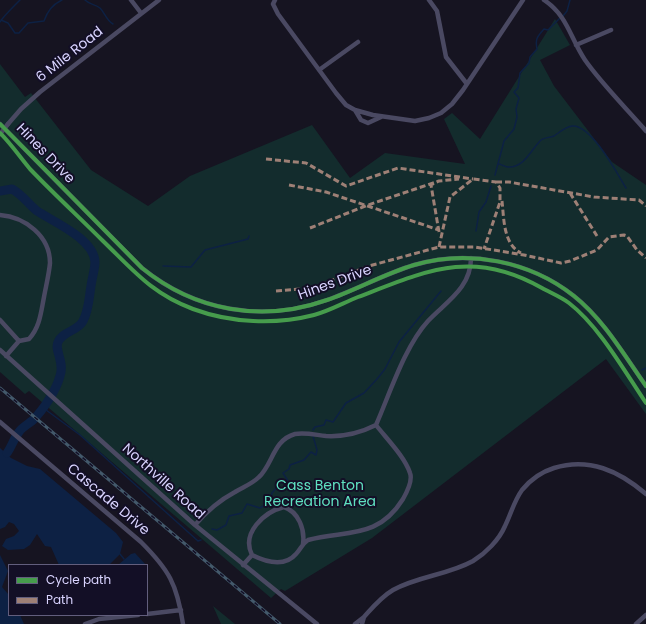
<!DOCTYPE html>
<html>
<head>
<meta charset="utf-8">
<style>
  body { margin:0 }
  #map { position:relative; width:646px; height:624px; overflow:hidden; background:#161421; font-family:Poppins,sans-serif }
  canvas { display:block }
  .legend { position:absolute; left:8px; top:564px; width:140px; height:52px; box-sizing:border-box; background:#130f26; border:1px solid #625e7d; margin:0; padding:5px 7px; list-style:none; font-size:12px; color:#d9d4ff }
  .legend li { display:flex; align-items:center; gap:8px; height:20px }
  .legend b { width:20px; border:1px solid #625e7d }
</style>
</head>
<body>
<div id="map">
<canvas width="646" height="624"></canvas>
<ul class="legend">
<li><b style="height:5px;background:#469c4c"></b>Cycle path</li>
<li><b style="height:5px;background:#9e8076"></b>Path</li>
</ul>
</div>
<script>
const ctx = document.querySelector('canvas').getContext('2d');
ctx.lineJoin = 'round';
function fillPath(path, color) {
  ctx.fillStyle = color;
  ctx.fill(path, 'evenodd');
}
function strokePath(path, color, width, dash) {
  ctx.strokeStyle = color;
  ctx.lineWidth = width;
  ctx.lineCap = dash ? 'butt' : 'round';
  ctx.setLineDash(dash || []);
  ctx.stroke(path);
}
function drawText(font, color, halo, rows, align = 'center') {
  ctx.font = font + ' Poppins,sans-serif';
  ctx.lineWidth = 4;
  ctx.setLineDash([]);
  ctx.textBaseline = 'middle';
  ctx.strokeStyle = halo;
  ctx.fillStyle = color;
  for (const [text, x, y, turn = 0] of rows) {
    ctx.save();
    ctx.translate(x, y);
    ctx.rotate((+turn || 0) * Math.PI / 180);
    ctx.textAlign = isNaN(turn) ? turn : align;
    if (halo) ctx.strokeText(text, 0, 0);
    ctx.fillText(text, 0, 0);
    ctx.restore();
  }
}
const green = new Path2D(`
  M555 19 570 45 540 60 554 86 612 162 646 185V414L606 359 372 538 285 591 281 589 271 598 29 391 25 394 0 372V64L25 97 31 93 91 170 148 206 190 176 312 125 350 178 385 153 465 164 444 119 452 113 480 139Z
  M213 606 235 624H221Z`);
const water = new Path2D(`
  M0 448 11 458 27 466 40 469 116 533 123 542 120 554 109 565H59L51 547 45 546 37 534 30 545 24 549 8 550 2 546 6 539 14 536 19 531 14 524 9 522 5 527 0 529Z
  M135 553 146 565H118L131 554Z
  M0 555 8 571 2 587 9 595V615H20L24 624H0Z`);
const stream = new Path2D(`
  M85 0C90 5 95 4 100 8 105 13 106 20 113 24
  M563 16 567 11 570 0
  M1 20 8 23 15 33H19L28 23 44 21C47 12 53 4 62 0
  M0 22C2 18 16 4 20 0
  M499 164C503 165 505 167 508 167 524 168 531 150 540 141 544 137 549 138 554 136 560 132 565 127 572 126 591 124 617 173 626 188
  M495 175 504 141 514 129 517 117 516 109 519 98 514 92 518 88 520 73 529 63 530 57 537 49C535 39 537 37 544 29L548 30 560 18
  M476 231 479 212 486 202 491 186
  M163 266 191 267 205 250 248 239 249 236
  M642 370 646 368
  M42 407 80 435 198 541 201 540
  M313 430 315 427 324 425 326 420 333 422 346 403 364 393 377 379 385 369 399 342 441 291
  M281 483 288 481 283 473 289 469 290 465 304 460 311 452 316 455 317 450 313 436
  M212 529 217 530 226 525 229 516 242 513 247 504 260 508 270 502 272 493 277 487
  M120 554 124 559`);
const river = new Path2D(`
  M0 191 12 189C23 195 28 204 37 211 54 222 94 239 95 262 95 269 92 278 91 286 89 297 89 310 83 321 78 331 63 331 58 342 54 351 65 361 60 376 56 391 43 410 33 420 29 424 22 427 19 432 14 438 12 446 7 453`);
const minor = new Path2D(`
  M131 0 141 13
  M275 0 273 4 278 14 336 93 346 105 355 110 373 115 415 121 429 118 441 113 452 104 463 90 523 0
  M429 0 437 11 446 57 467 84
  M544 0C568 16 570 38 585 60 601 83 627 109 646 131
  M576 45 611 30
  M319 70 358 42
  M355 110 361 120 368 123 381 117
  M0 124 142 268C195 311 262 323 327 300 356 290 384 274 414 265 468 249 530 261 574 296 604 320 624 355 646 386
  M8 124 21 109 40 92 159 0
  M0 215C25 217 50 236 50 263 49 274 46 286 44 297 41 312 40 327 29 339L19 341 6 356
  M0 320 19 341
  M0 350 195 525 317 624
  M0 422 141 542C169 570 177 584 183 624
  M195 525C206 512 220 500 235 492 243 487 252 484 259 477 273 464 273 440 295 434 305 432 316 435 326 436 344 437 360 433 376 425 390 393 405 346 428 321 446 302 471 288 471 258
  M252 555C266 562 284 568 296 554 301 549 302 544 308 540 348 530 378 539 403 499 407 492 413 481 410 473 405 457 386 438 376 425
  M252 555C241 533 264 512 284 507 299 512 305 530 303 544
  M243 565 252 555
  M147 614 181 610
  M364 617C373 607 381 597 393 590 418 576 448 575 473 561 486 553 499 540 505 526 511 514 514 501 522 490 531 479 541 472 554 468 589 457 619 471 646 494
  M85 624 99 619 138 615
  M355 624 364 617 362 624
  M636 624 646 615`);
const rail = new Path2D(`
  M0 388 280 624`);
const minorBridge = new Path2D(`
  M0 134 8 124`);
const quiet = new Path2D(`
  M266 159 306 163 346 186 398 168 473 179
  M496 182H509L594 197 639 200 646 206
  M289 185 326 192 439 230
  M570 193 597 236
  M502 201C504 218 503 244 521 253
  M310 228 368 205 439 181
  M439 232 431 185 439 181 459 179
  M439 247 450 197 473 179 496 182 500 188V202L484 249
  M276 291 312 288 369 266 439 247H475L524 255 561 263 570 261 597 250 609 237 624 235 627 236 637 250 646 258`);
const cycleway = new Path2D(`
  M0 124 142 268C195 311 262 323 327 300 356 290 384 274 414 265 468 249 530 261 574 296 604 320 624 355 646 386
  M0 133C11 144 20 157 30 169 54 194 79 217 103 241 133 270 152 294 193 309 231 323 275 325 314 315 329 311 343 303 358 297 426 271 472 248 542 288 551 293 561 297 569 303 599 326 625 372 646 403`);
const streetNames = [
  ["6 Mile Road",70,55,-38],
  ["Hines Drive",45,154,46],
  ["Hines Drive",335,283,-20],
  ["Northville Road",163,482,42],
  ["Cascade Drive",108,500,40]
];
const parkNames = [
  ["Cass Benton",320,486],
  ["Recreation Area",320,502]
];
fillPath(green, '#132c2d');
fillPath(water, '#0d2144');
strokePath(stream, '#0d2144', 1.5);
strokePath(river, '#0d2144', 9);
strokePath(minor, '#4a4962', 4.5);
strokePath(rail, '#43596b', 3);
strokePath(rail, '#130f26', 1.5, [4.5]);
strokePath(minorBridge, '#4a4962', 4.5);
strokePath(quiet, '#9e8076', 3, [6, 3]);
strokePath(cycleway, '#469c4c', 4);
drawText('14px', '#d9d4ff', '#130f26', streetNames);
drawText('14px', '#5fe0c0', '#130f26', parkNames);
</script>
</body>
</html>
